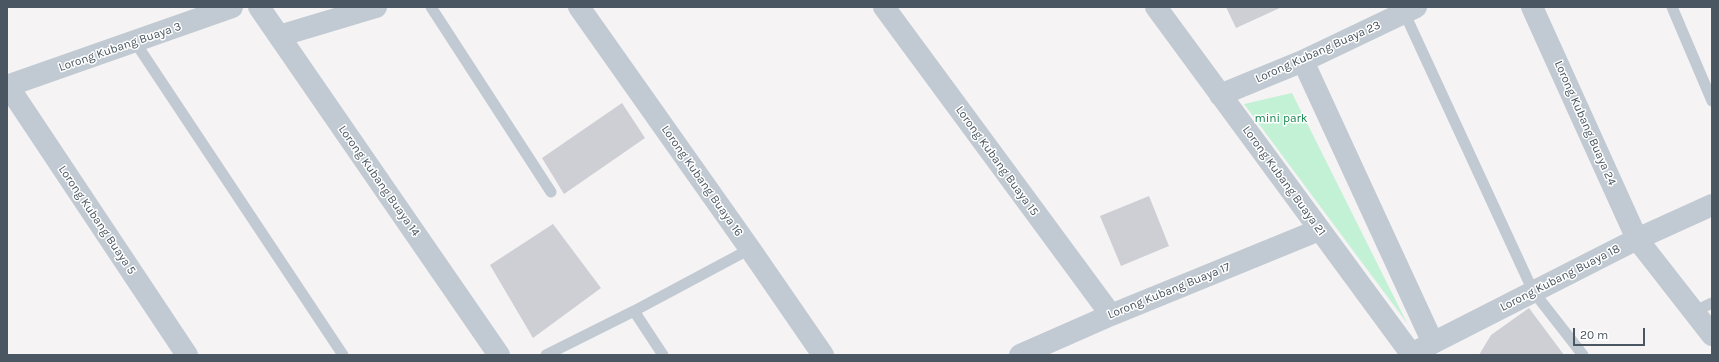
<!DOCTYPE html>
<html>
<head>
<meta charset="utf-8">
<style>
  body { margin:0 }
  #map { position:relative; width:1719px; height:362px; overflow:hidden; background:#f5f3f3; font-family:Karla,sans-serif }
  canvas { display:block }
  .frame { position:absolute; inset:0; border:8px solid #4a5661; pointer-events:none }
  .scale { position:absolute; left:1573px; top:328px; width:72px; height:18px; box-sizing:border-box; border:2px solid #4a5661; border-top:0; padding-left:5px; font-size:12px; line-height:14px; white-space:nowrap; color:#4a5661; -webkit-text-stroke:3px #fff; paint-order:stroke }
</style>
</head>
<body>
<div id="map">
<canvas width="1719" height="362"></canvas>
<div class="frame"></div>
<div class="scale">20 m</div>
</div>
<script>
const ctx = document.querySelector('canvas').getContext('2d');
ctx.lineJoin = 'round';
function fillPath(path, color) {
  ctx.fillStyle = color;
  ctx.fill(path, 'evenodd');
}
function strokePath(path, color, width, dash) {
  ctx.strokeStyle = color;
  ctx.lineWidth = width;
  ctx.lineCap = dash ? 'butt' : 'round';
  ctx.setLineDash(dash || []);
  ctx.stroke(path);
}
function drawText(font, color, halo, rows, align = 'center') {
  ctx.font = font + ' Karla,sans-serif';
  ctx.lineWidth = 3;
  ctx.setLineDash([]);
  ctx.textBaseline = 'middle';
  ctx.strokeStyle = halo;
  ctx.fillStyle = color;
  for (const [text, x, y, turn = 0] of rows) {
    ctx.save();
    ctx.translate(x, y);
    ctx.rotate((+turn || 0) * Math.PI / 180);
    ctx.textAlign = isNaN(turn) ? turn : align;
    if (halo) ctx.strokeText(text, 0, 0);
    ctx.fillText(text, 0, 0);
    ctx.restore();
  }
}
const green = new Path2D(`
  M1292 93 1407 323 1244 104Z`);
const building = new Path2D(`
  M1226 7H1282L1236 28Z
  M622 103 645 138 564 194 542 158Z
  M1149 196 1169 246 1121 266 1100 216Z
  M553 224 601 288 533 338 490 265Z
  M1529 308 1564 355H1479L1491 335Z`);
const lane = new Path2D(`
  M431 7 551 192
  M1672 7 1712 101
  M1404 12 1533 291 1583 355
  M135 42 343 355
  M634 311 663 355
  M1693 312 1712 303
  M546 355 634 311 750 249`);
const street = new Path2D(`
  M259 7 499 355
  M579 7 750 249 823 355
  M884 7 1111 315
  M1156 7 1412 355
  M1532 7 1637 239 1712 335
  M279 36 376 7
  M1303 61 1433 343
  M7 86 232 7
  M8 86 187 355
  M1220 95 1303 61 1416 7
  M1020 355 1111 315 1319 230
  M1409 355 1637 239 1712 205`);
const streetNames = [
  ["Lorong Kubang Buaya 3",120,47,-19],
  ["Lorong Kubang Buaya 23",1318,52,-24],
  ["Lorong Kubang Buaya 24",1585,123,66],
  ["Lorong Kubang Buaya 15",997,161,54],
  ["Lorong Kubang Buaya 14",379,181,55],
  ["Lorong Kubang Buaya 16",702,181,55],
  ["Lorong Kubang Buaya 21",1284,181,54],
  ["Lorong Kubang Buaya 5",97,220,56],
  ["Lorong Kubang Buaya 18",1560,278,-27],
  ["Lorong Kubang Buaya 17",1169,291,-22]
];
const parkNames = [
  ["mini park",1281,119]
];
fillPath(green, '#c3f1d5');
fillPath(building, '#cdcfd5');
strokePath(lane, '#c1cad2', 11);
strokePath(street, '#c1cad2', 22);
drawText('12px', '#4a5661', '#fff', streetNames);
drawText('12px', '#17864f', '#fff', parkNames);
</script>
</body>
</html>
